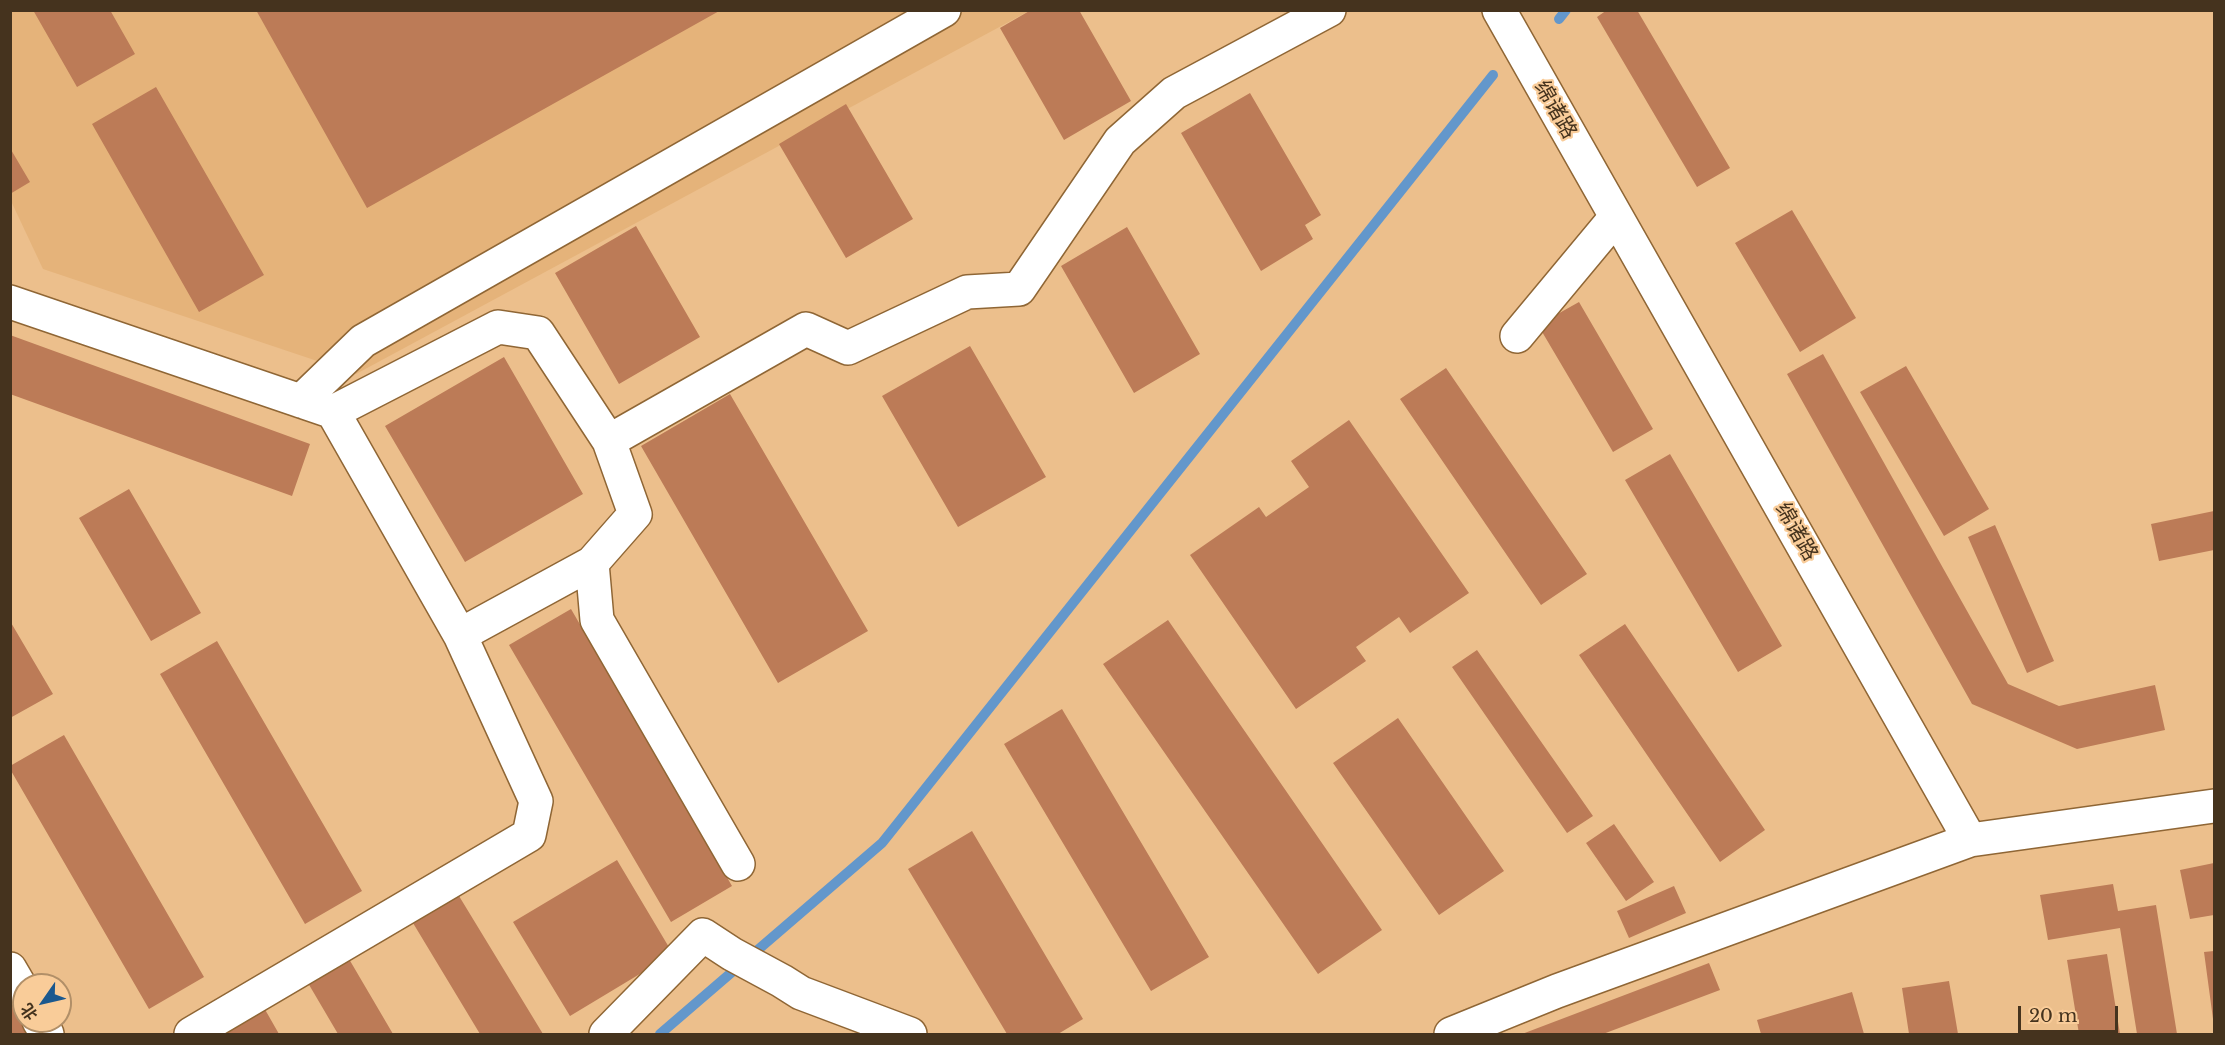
<!DOCTYPE html>
<html>
<head>
<meta charset="utf-8">
<style>
  body { margin:0 }
  #map { position:relative; width:2225px; height:1045px; overflow:hidden; background:#ecbf8c; font-family:"Libre Baskerville","Noto Sans SC",serif }
  canvas { display:block }
  .frame { position:absolute; inset:0; border:12px solid #45331e; pointer-events:none }
  .north { position:absolute; left:12px; top:973px; width:60px; height:60px; box-sizing:border-box; background:#f9cc99; border:2px solid #b18f68; border-radius:50%; rotate:236deg; font-size:16px; font-weight:700; line-height:24px; text-align:center; color:#45331e }
  .north::after { content:''; display:block; margin:auto; width:21px; height:27px; background:#1b588e; clip-path:polygon(50% 0,100% 100%,50% 72%,0 100%) }
  .scale { position:absolute; left:2018px; top:1006px; width:100px; height:27px; box-sizing:border-box; border:3px solid #45331e; border-top:0; padding-left:8px; font-size:18px; line-height:21px; white-space:nowrap; color:#45331e; -webkit-text-stroke:4px #f9cc99; paint-order:stroke }
</style>
</head>
<body>
<div id="map">
<canvas width="2225" height="1045"></canvas>
<div class="frame"></div>
<div class="north">北</div>
<div class="scale">20 m</div>
</div>
<script>
const ctx = document.querySelector('canvas').getContext('2d');
ctx.lineJoin = 'round';
function fillPath(path, color) {
  ctx.fillStyle = color;
  ctx.fill(path, 'evenodd');
}
function strokePath(path, color, width, dash) {
  ctx.strokeStyle = color;
  ctx.lineWidth = width;
  ctx.lineCap = dash ? 'butt' : 'round';
  ctx.setLineDash(dash || []);
  ctx.stroke(path);
}
function drawText(font, color, halo, rows, align = 'center') {
  ctx.font = font + ' "Libre Baskerville","Noto Sans SC",serif';
  ctx.lineWidth = 4.5;
  ctx.setLineDash([]);
  ctx.textBaseline = 'middle';
  ctx.strokeStyle = halo;
  ctx.fillStyle = color;
  for (const [text, x, y, turn = 0] of rows) {
    ctx.save();
    ctx.translate(x, y);
    ctx.rotate((+turn || 0) * Math.PI / 180);
    ctx.textAlign = isNaN(turn) ? turn : align;
    if (halo) ctx.strokeText(text, 0, 0);
    ctx.fillText(text, 0, 0);
    ctx.restore();
  }
}
const built = new Path2D(`
  M11 11H1029L356 374 43 269 11 201Z`);
const stream = new Path2D(`
  M1559 19 1566 10
  M660 1034 882 843 1493 75`);
const building = new Path2D(`
  M33 10H110L135 54 77 87Z
  M256 10H721L367 208Z
  M1031 10H1079L1131 101 1064 140 1000 28Z
  M1607 10H1637L1730 168 1697 187 1597 17Z
  M156 87 264 275 199 312 92 124Z
  M1250 93 1321 215 1305 225 1313 239 1261 271 1181 133Z
  M846 104 913 219 846 258 779 144Z
  M10 148 30 182 10 194Z
  M1792 210 1856 318 1800 352 1735 243Z
  M636 226 700 337 619 384 555 273Z
  M1127 227 1200 354 1134 393 1061 266Z
  M1579 302 1653 429 1613 452 1538 325Z
  M10 335 310 444 292 496 10 394Z
  M970 346 1046 477 958 527 882 396Z
  M1823 354 2008 684 2059 706 2155 685 2165 730 2077 749 1972 704 1787 374Z
  M504 357 583 494 465 562 385 426Z
  M1906 366 1989 509 1944 536 1860 392Z
  M1446 368 1587 574 1541 605 1400 399Z
  M730 394 868 631 778 683 641 446Z
  M1349 420 1469 593 1410 633 1399 617 1356 647 1366 661 1296 709 1190 555 1259 507 1266 517 1309 487 1291 461Z
  M1670 454 1782 646 1738 672 1625 480Z
  M129 489 201 613 151 641 79 518Z
  M2214 511V550L2159 561 2151 524Z
  M1995 525 2054 661 2027 673 1968 537Z
  M571 609 732 886 671 922 509 645Z
  M1168 620 1382 930 1318 974 1103 664Z
  M10 621 53 694 10 718Z
  M1625 624 1765 830 1720 862 1579 655Z
  M217 641 362 891 305 924 160 674Z
  M1477 650 1593 816 1567 833 1452 667Z
  M1062 709 1209 957 1151 991 1004 744Z
  M1398 718 1504 871 1439 915 1333 763Z
  M64 735 204 977 149 1009 10 769V766Z
  M1614 824 1654 882 1626 901 1586 843Z
  M972 831 1083 1019 1058 1034H1007L908 869Z
  M617 860 673 954 570 1016 513 922Z
  M2214 863V915L2190 919 2180 870Z
  M2113 884 2118 911 2156 905 2177 1034H2137L2120 928 2048 940 2040 895Z
  M1674 886 1686 913 1629 938 1617 911Z
  M459 896 543 1034H480L413 923Z
  M2214 951V1019H2213L2204 952Z
  M2107 954 2120 1034H2079L2067 960Z
  M349 959 393 1034H338L308 983Z
  M1709 963 1720 990 1603 1034H1522Z
  M1949 981 1958 1034H1909L1902 988Z
  M1852 992 1864 1034H1761L1757 1020Z
  M10 1000 30 1034H10Z
  M263 1006 279 1034H229L226 1028Z`);
const minor = new Path2D(`
  M1499 10 1970 840 2214 806
  M10 302 333 412 460 635
  M1517 336 1616 217
  M301 401 363 341 944 10
  M333 412 498 327 538 333 609 441
  M738 864 597 620 592 563 635 514 609 441 806 329 848 348 967 292 1019 289 1120 141 1174 93 1329 10
  M10 969 24 993
  M39 1021 47 1034
  M191 1034 529 835 536 801 460 635 592 563
  M606 1034 703 935 732 954 782 981 801 993 910 1034
  M1451 1034 1557 991 1970 840`);
const streetNames = [
  ["绵诸路",1555,110,60],
  ["绵诸路",1796,532,60]
];
fillPath(built, '#e5b37a');
strokePath(stream, '#6397cb', 10);
fillPath(building, '#bc7b57');
strokePath(minor, '#8f6635', 36);
strokePath(minor, '#fff', 33);
drawText('21px', '#45331e', '#f9cc99', streetNames);
</script>
</body>
</html>
